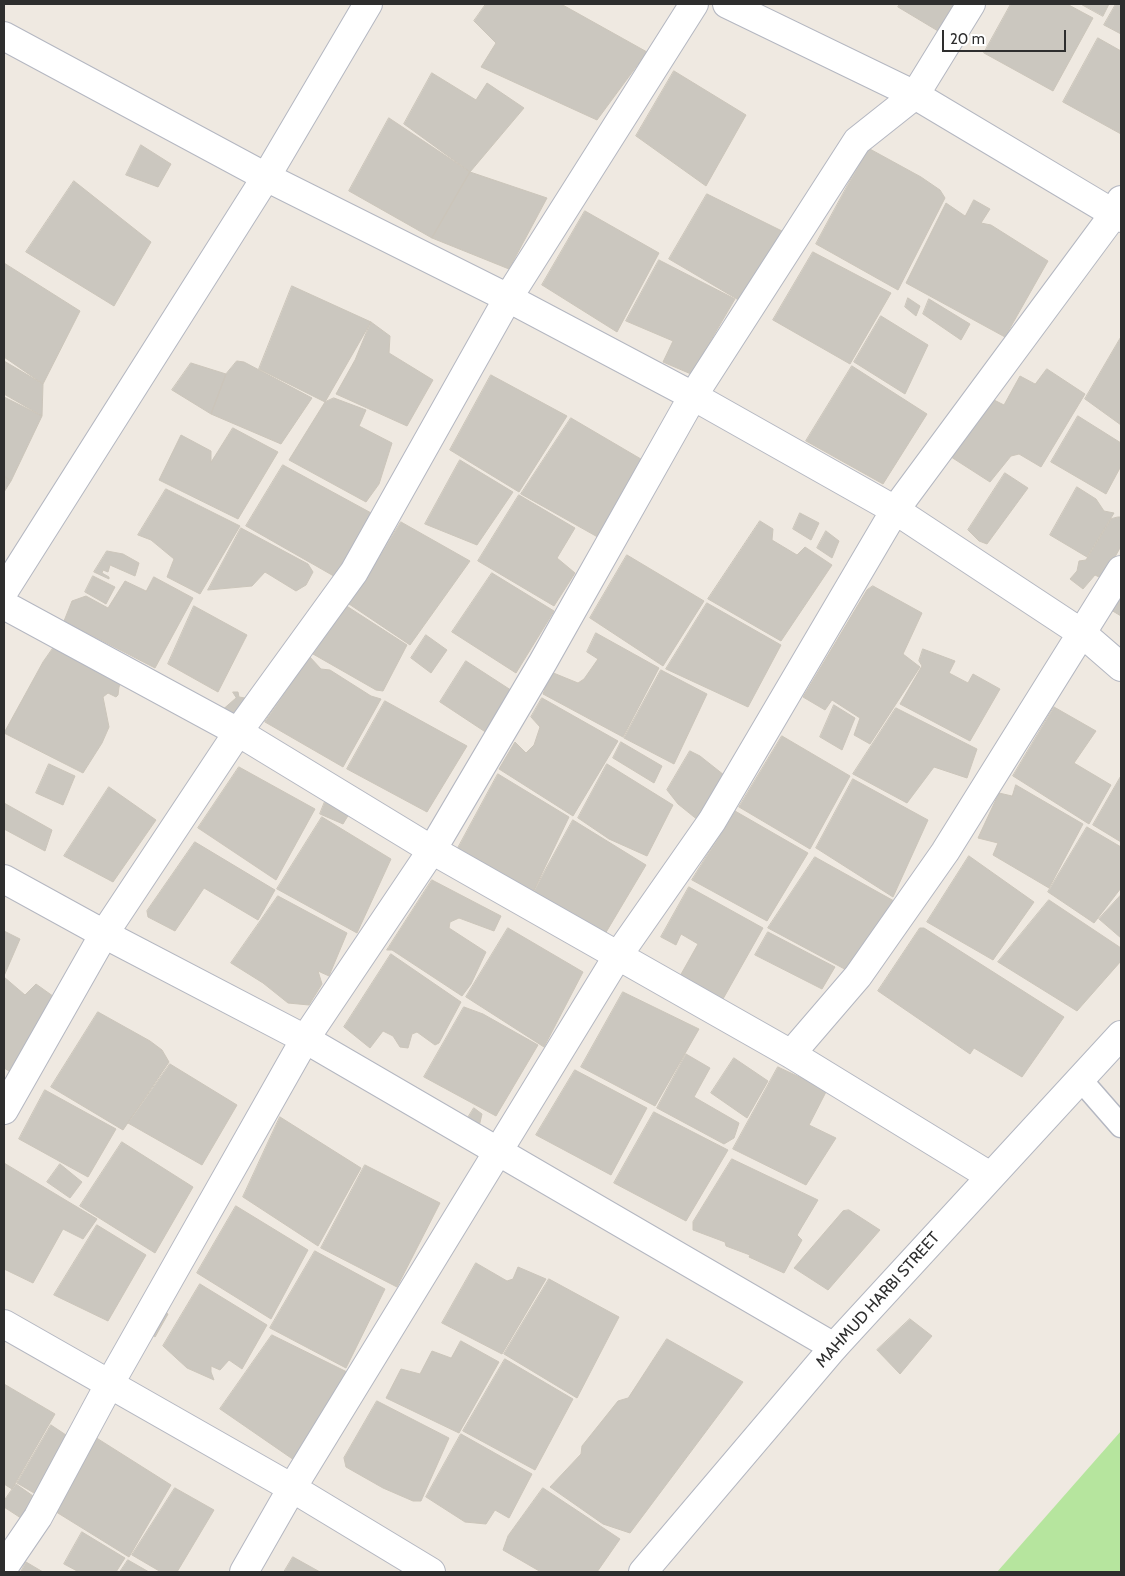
<!DOCTYPE html>
<html>
<head>
<meta charset="utf-8">
<style>
  body { margin:0 }
  #map { position:relative; width:1125px; height:1576px; overflow:hidden; background:#efe9e1; font-family:Cabin,sans-serif }
  canvas { display:block }
  .frame { position:absolute; inset:0; border:5px solid #2e2e2e; pointer-events:none }
  .scale { position:absolute; left:942px; top:30px; width:124px; height:22px; box-sizing:border-box; border:2px solid #2e2e2e; border-top:0; padding-left:6px; font-size:15px; line-height:18px; white-space:nowrap; color:#2e2e2e; -webkit-text-stroke:4px #fff; paint-order:stroke }
</style>
</head>
<body>
<div id="map">
<canvas width="1125" height="1576"></canvas>
<div class="frame"></div>
<div class="scale">20 m</div>
</div>
<script>
const ctx = document.querySelector('canvas').getContext('2d');
ctx.lineJoin = 'round';
function fillPath(path, color) {
  ctx.fillStyle = color;
  ctx.fill(path, 'evenodd');
}
function strokePath(path, color, width, dash) {
  ctx.strokeStyle = color;
  ctx.lineWidth = width;
  ctx.lineCap = dash ? 'butt' : 'round';
  ctx.setLineDash(dash || []);
  ctx.stroke(path);
}
function drawText(font, color, halo, rows, align = 'center') {
  ctx.font = font + ' Cabin,sans-serif';
  ctx.lineWidth = 4.5;
  ctx.setLineDash([]);
  ctx.textBaseline = 'middle';
  ctx.strokeStyle = halo;
  ctx.fillStyle = color;
  for (const [text, x, y, turn = 0] of rows) {
    ctx.save();
    ctx.translate(x, y);
    ctx.rotate((+turn || 0) * Math.PI / 180);
    ctx.textAlign = isNaN(turn) ? turn : align;
    if (halo) ctx.strokeText(text, 0, 0);
    ctx.fillText(text, 0, 0);
    ctx.restore();
  }
}
const green = new Path2D(`
  M1121 1431V1572H997Z`);
const building = new Path2D(`
  M486 4H561L647 52 597 120 481 67 496 43 474 21Z
  M900 4H953L938 31 898 7Z
  M1011 4H1067L1093 18 1053 91 984 53Z
  M1081 4H1109L1103 16Z
  M1116 4H1121V34L1104 25Z
  M1098 38 1121 51V134L1063 102Z
  M674 71 746 115 706 186 636 136Z
  M432 73 476 100 487 83 524 108 470 172 404 124Z
  M389 118 470 172 432 238 349 191Z
  M141 145 171 164 158 187 126 175Z
  M868 148 921 177 940 190 945 198 898 290 816 244Z
  M470 172 547 198 509 269 432 238Z
  M74 181 151 242 114 306 26 252Z
  M707 194 782 231 742 302 669 259Z
  M974 200 990 209 981 223 991 225 1048 261 1005 337 906 283 946 203 965 216Z
  M585 211 659 253 617 332 542 285Z
  M813 252 891 293 850 364 773 320Z
  M659 260 735 299 691 374 663 362 673 341 626 321Z
  M4 263 80 311 43 384 4 357Z
  M292 286 371 322 325 402 259 369Z
  M908 298 920 306 916 316 905 307Z
  M929 299 970 324 961 340 923 314Z
  M881 316 928 345 905 394 854 362Z
  M371 322 390 336 389 353 433 380 407 426 336 394 355 360Z
  M1121 337V425L1085 399Z
  M4 361 43 384 42 416 4 394Z
  M237 361 244 362 312 398 281 444 211 414 226 374Z
  M191 363 226 374 211 414 172 390Z
  M852 366 927 414 883 484 806 441Z
  M1047 369 1085 394 1041 467 1019 454 1011 456 990 482 948 455 994 400 1004 405 1020 376 1035 384Z
  M491 375 567 416 519 492 450 450Z
  M4 397 42 416 11 481 4 476Z
  M334 398 366 410 359 426 392 443 379 484 366 502 289 460 325 402Z
  M1078 416 1121 443V466L1106 494 1051 462Z
  M571 418 646 462 603 540 521 494Z
  M233 428 278 452 238 519 159 480 181 435 211 451V462Z
  M460 460 513 492 477 545 425 524Z
  M283 465 373 514 339 579 246 526Z
  M1005 473 1028 488 987 544 979 541 968 530Z
  M4 476 11 481 4 492Z
  M1077 487 1096 499 1104 511 1114 513 1087 557 1050 535Z
  M166 489 240 526 200 594 167 577 174 559 151 540 138 535Z
  M519 495 575 528 557 558 575 573 554 606 478 561Z
  M800 513 819 523 811 540 793 529Z
  M1118 517H1121V546L1103 579 1095 575 1083 589 1070 579 1077 571 1079 561 1086 560 1111 519Z
  M760 521 773 529 772 540 797 555 805 547 832 565 781 641 708 599Z
  M401 522 470 561 410 645 349 604Z
  M241 528 308 564 313 572 306 585 296 591 265 572 252 586 208 590Z
  M826 531 839 541 832 558 817 548Z
  M107 551 123 554 139 563 135 576 110 565 108 572 103 570 102 573 109 577V579L94 572Z
  M627 555 704 601 663 666 590 618Z
  M492 573 554 611 516 673 452 632Z
  M93 576 115 587 106 604 85 592Z
  M154 577 193 598 155 668 64 621 72 601 86 596 108 608 125 581 146 591Z
  M873 586 922 613 903 654 920 667 870 744 854 735 860 718 832 700 825 710 803 697 867 590Z
  M1121 592V616L1111 610Z
  M707 603 781 645 748 707 666 669Z
  M345 605 407 645 383 691 376 690 313 654Z
  M194 606 247 635 218 692 168 664Z
  M596 633 659 668 623 737 543 694 551 672 578 683 584 679 598 659 587 652Z
  M426 635 447 650 431 673 411 658Z
  M56 644 122 680 119 687 118 695 116 697 108 693 103 697 109 727 102 743 83 773 4 733 43 662Z
  M923 649 955 661 949 673 968 683 973 674 1000 689 970 741 900 704 922 666 919 661Z
  M309 656 321 669 330 670 371 696 381 699 343 767 265 722Z
  M466 661 520 696 493 737 440 702Z
  M661 670 707 694 674 764 624 738Z
  M233 692H238L239 697 245 698 246 700 231 718 220 712 236 698Z
  M542 698 618 741 573 816 499 769 515 742 526 753 534 745 540 727 531 717Z
  M385 701 467 746 427 812 347 769Z
  M834 705 855 718 842 750 820 737Z
  M1054 707 1096 731 1074 763 1111 785 1089 824 1013 776Z
  M896 708 977 749 967 778 934 767 907 803 853 774Z
  M782 736 850 776 810 849 739 807Z
  M621 742 662 766 654 783 613 758Z
  M690 751 700 756 729 779 704 825 678 804 667 790Z
  M49 764 75 776 63 805 36 793Z
  M607 764 673 805 647 856 609 839 578 818Z
  M239 767 315 809 276 880 198 828Z
  M498 774 569 817 533 892 458 848Z
  M1121 776V842L1093 825Z
  M853 779 928 820 893 897 816 848Z
  M1016 785 1083 824 1049 888 993 855 998 843 978 838 999 793 1012 796Z
  M109 787 156 820 113 882 64 856Z
  M326 799 349 814 343 824 320 814Z
  M4 803 52 830 45 851 4 829Z
  M735 811 808 853 767 921 692 880Z
  M322 817 391 859 357 933 277 889Z
  M573 820 646 865 605 934 533 893Z
  M1087 827 1121 847V888L1094 923 1048 892Z
  M195 842 275 890 258 920 204 888 175 931 148 917 147 911Z
  M969 856 1034 902 993 960 927 922Z
  M815 857 894 901 852 973 768 928Z
  M432 880 501 916 494 931 459 918 450 922 449 928 486 952 471 984 462 996 392 950H387Z
  M689 887 763 928 723 999 680 976 698 944 681 934 676 945 661 937Z
  M1121 895V938L1099 919Z
  M278 896 347 933 329 976 318 971 322 984 309 1005 288 1003 263 983 231 963Z
  M1049 900 1121 948V961L1077 1011 998 962Z
  M508 928 583 972 544 1047 466 997Z
  M920 928H924L1064 1017 1022 1077 974 1048 970 1054 878 991Z
  M4 931 20 939 4 976Z
  M768 932 835 967 822 989 755 955Z
  M391 954 461 1002 439 1043 435 1045 417 1032 412 1034 408 1048 400 1047 393 1036 383 1031 370 1048 344 1027Z
  M4 977 25 995 36 984 57 999 9 1071 4 1068Z
  M623 992 699 1029 655 1106 581 1067Z
  M464 1007 483 1014 538 1045 496 1116 424 1077Z
  M98 1012 150 1041 162 1050 169 1062 123 1130 51 1087Z
  M686 1054 710 1068 694 1097 739 1123 734 1138 724 1144 657 1108Z
  M734 1058 768 1081 747 1118 711 1093Z
  M170 1064 237 1105 202 1165 128 1123Z
  M778 1067 827 1090 809 1125 836 1138 806 1185 733 1149Z
  M575 1070 647 1108 611 1175 536 1135Z
  M45 1090 116 1129 88 1177 19 1139Z
  M474 1108 482 1114 477 1135 464 1124Z
  M654 1112 728 1150 686 1221 614 1183Z
  M280 1117 361 1168 318 1246 243 1197Z
  M122 1142 193 1187 155 1253 80 1206Z
  M732 1159 818 1200 797 1235 802 1240 784 1273 749 1257 750 1255 726 1246 725 1242 693 1230V1222Z
  M4 1163 97 1219 83 1239 63 1229 33 1283 4 1269Z
  M60 1164 82 1182 70 1198 47 1182Z
  M365 1165 440 1203 397 1287 321 1248Z
  M236 1206 308 1250 271 1319 197 1273Z
  M849 1210 880 1230 828 1290 794 1268 843 1211Z
  M97 1225 146 1255 108 1321 54 1295Z
  M315 1251 385 1289 346 1368 270 1328Z
  M476 1263 507 1281 513 1279 518 1267 546 1279 502 1354 442 1323Z
  M549 1279 619 1317 577 1398 504 1354Z
  M200 1284 267 1325 242 1369 229 1360 220 1370 211 1366V1372L214 1380 187 1368 163 1346Z
  M162 1310 168 1314 155 1337 148 1332Z
  M910 1319 932 1336 900 1374 877 1350Z
  M272 1335 347 1372 294 1460 220 1409Z
  M667 1339 743 1382 630 1533 603 1524 550 1487 581 1454 582 1446 618 1401 628 1398Z
  M461 1341 499 1362 459 1433 386 1398 401 1369 420 1374 432 1351 451 1358Z
  M505 1359 573 1399 535 1470 463 1431Z
  M4 1384 55 1414 12 1489 4 1484Z
  M377 1401 449 1438 421 1501H413L383 1488 346 1467 344 1458Z
  M51 1425 72 1439 39 1496 17 1483Z
  M461 1434 532 1474 509 1518 495 1510 486 1524 465 1522 426 1497Z
  M95 1437 171 1485 129 1557 53 1510Z
  M16 1484 43 1503 27 1522 4 1507V1501Z
  M175 1488 214 1510 177 1572H161L132 1555Z
  M543 1488 620 1539 597 1572H541L503 1550 508 1536Z
  M82 1532 125 1558 116 1572H79L64 1564Z
  M293 1557 320 1572H284Z
  M128 1560 149 1572H120Z
  M26 1562 43 1572H21Z`);
const lane = new Path2D(`
  M1080 1079 1121 1126`);
const street = new Path2D(`
  M727 4 915 95 1121 218
  M4 36 266 177 508 298 693 396 895 510 1083 634 1121 667
  M4 591 266 177 368 4
  M4 605 238 732 432 850 791 1054 990 1176
  M4 879 104 934 305 1039 834 1347
  M791 1054 858 976 945 852 1121 570
  M4 1110 104 934 238 732 354 572 508 298 694 4
  M4 1324 292 1488 431 1572
  M4 1567 38 1517 109 1385 305 1039 432 850 543 662 693 396 857 141 915 95 971 4
  M244 1572 292 1488 617 957 712 821 895 510 1114 214 1121 200`);
const secondary = new Path2D(`
  M643 1572 834 1347 1121 1035`);
const streetNames = [
  ["MAHMUD HARBI STREET",878,1300,-48]
];
fillPath(green, '#b6e59e');
fillPath(building, '#cbc7bf');
strokePath(building, '#cbc5ba', 1);
strokePath(lane, '#b4b7c1', 25);
strokePath(street, '#b4b7c1', 30);
strokePath(secondary, '#b4b7c1', 30);
strokePath(lane, '#fff', 22);
strokePath(street, '#fff', 28);
strokePath(secondary, '#fff', 28);
drawText('16px', '#2e2e2e', '#fff', streetNames);
</script>
</body>
</html>
